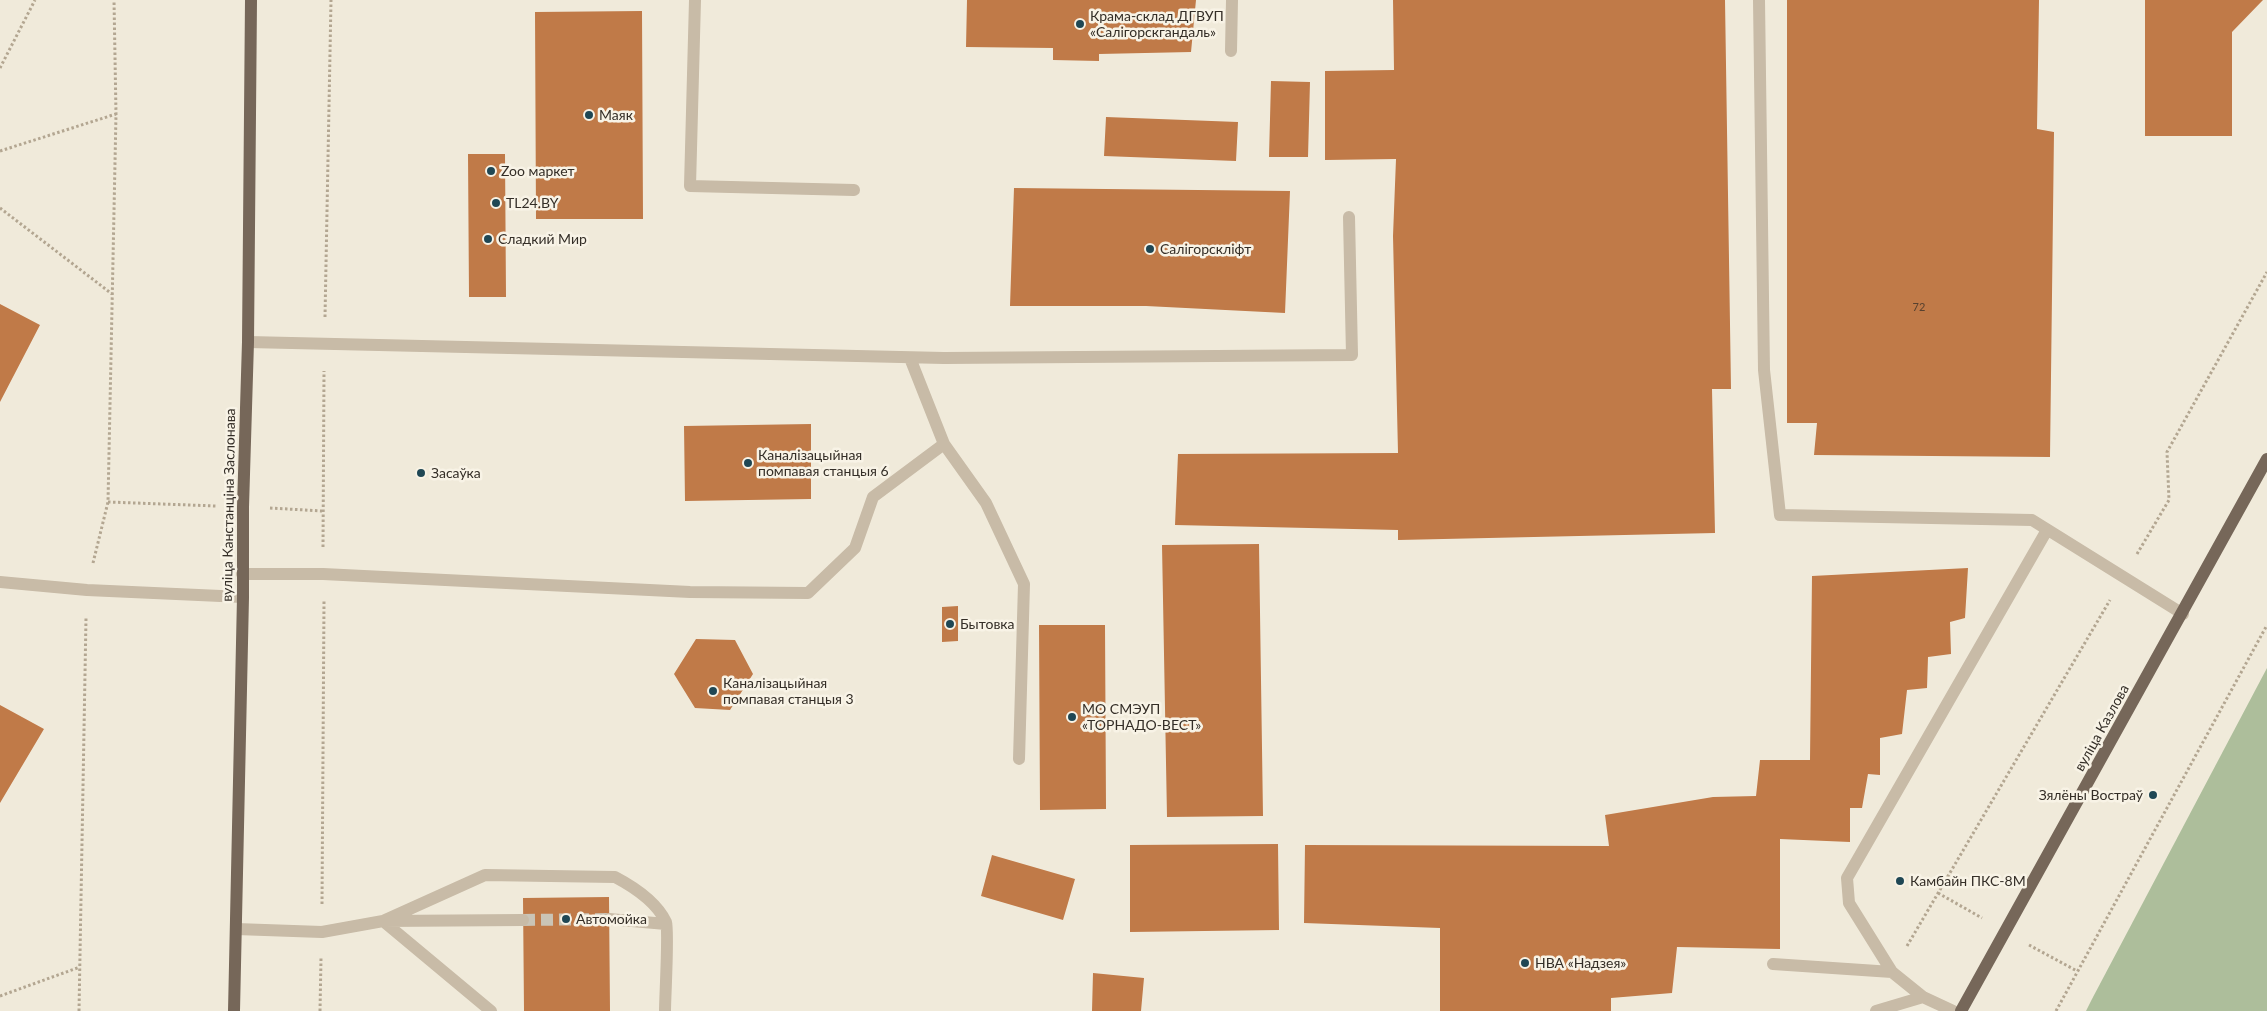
<!DOCTYPE html>
<html>
<head>
<meta charset="utf-8">
<style>
  body { margin:0 }
  canvas { display:block; background:#f0eada }
</style>
</head>
<body>
<canvas width="2267" height="1011"></canvas>
<script>
const ctx = document.querySelector('canvas').getContext('2d');
ctx.lineJoin = 'round';
function fillPath(path, color) {
  ctx.fillStyle = color;
  ctx.fill(path, 'evenodd');
}
function strokePath(path, color, width, dash) {
  ctx.strokeStyle = color;
  ctx.lineWidth = width;
  ctx.lineCap = dash ? 'butt' : 'round';
  ctx.setLineDash(dash || []);
  ctx.stroke(path);
}
function drawText(font, color, halo, rows, align = 'center') {
  ctx.font = font + ' Lato,sans-serif';
  ctx.lineWidth = 5;
  ctx.setLineDash([]);
  ctx.textBaseline = 'middle';
  ctx.strokeStyle = halo;
  ctx.fillStyle = color;
  for (const [text, x, y, turn = 0] of rows) {
    ctx.save();
    ctx.translate(x, y);
    ctx.rotate((+turn || 0) * Math.PI / 180);
    ctx.textAlign = isNaN(turn) ? turn : align;
    if (halo) ctx.strokeText(text, 0, 0);
    ctx.fillText(text, 0, 0);
    ctx.restore();
  }
}
const green = new Path2D(`
  M2267 668V1011H2086L2092 999Z`);
const building = new Path2D(`
  M967 0H1196L1191 52 1099 54V61L1053 60V48L966 47Z
  M1393 0H1725L1731 389H1712L1715 533 1398 540V530L1175 525 1178 454 1398 453 1393 236 1396 159 1325 160V71L1394 70Z
  M1787 0H2039L2037 129 2054 132 2050 457 1814 455 1817 423H1787Z
  M2145 0H2263L2232 32V136H2145Z
  M642 11 643 219H536L535 12Z
  M1271 81 1310 82 1308 157H1269Z
  M1106 117 1238 122 1236 161 1104 156Z
  M468 154H505L506 297H469Z
  M1014 188 1290 191 1285 313 1146 306H1010Z
  M0 304 40 325 0 402Z
  M811 424V499L685 501 684 426Z
  M1259 544 1263 816 1167 817 1162 545Z
  M1968 568 1965 618 1950 622 1951 654 1928 657 1927 688 1907 690 1902 734 1880 738V775L1868 774 1862 808H1850V842L1780 839V949L1677 947 1672 993 1611 998V1011H1440V928L1304 923 1305 845 1609 846 1605 815 1713 797 1756 796 1760 760H1810L1812 576Z
  M958 606V641L942 642V607Z
  M1039 625H1105L1106 809 1040 810Z
  M696 639 735 640 753 674 730 710 695 708 674 674Z
  M0 705 44 729 0 803Z
  M1278 844 1279 930 1130 932V845Z
  M992 855 1075 879 1063 920 981 896Z
  M609 897 610 1011H524L523 898Z
  M1093 973 1144 978 1141 1011H1092Z`);
const minorTunnel = new Path2D(`
  M523 920 609 919`);
const path = new Path2D(`
  M0 68 35 0
  M0 151 116 114
  M0 208 112 294
  M325 317 331 0
  M108 502 216 506
  M270 508 322 511
  M323 547 324 371
  M2137 554 2169 500 2167 452 2267 272
  M93 563 108 502 116 114 114 0
  M1938 893 1982 918
  M322 904 324 601
  M2029 945 2077 971
  M1907 946 2110 600
  M0 996 80 967
  M79 1011 86 618
  M320 1011 321 958
  M2056 1011 2267 625`);
const minor = new Path2D(`
  M695 0 690 186 854 190
  M1759 0 1764 370 1780 515 2032 520 2183 614
  M1231 51 1232 0
  M248 342 944 358 1352 355 1349 217
  M910 358 944 444 986 503 1024 584 1019 759
  M242 574H323L690 592 808 593 855 548 873 497 944 444
  M0 582 87 590 243 597
  M609 919 666 924
  M383 921 485 875 615 877C634 887 656 901 666 922 669 930 665 997 665 1011
  M383 921 491 1011
  M236 929 322 932 383 921 523 920
  M1773 964 1892 972
  M1923 997 1892 972 1849 903 1847 878 2047 530
  M1876 1011 1923 997 1953 1011`);
const major = new Path2D(`
  M234 1011 243 597V507L248 342 251 0
  M1961 1011 2267 459`);
const markers = [
  [1080,24,5,"#1f4754"],
  [589,115,5,"#1f4754"],
  [491,171,5,"#1f4754"],
  [496,203,5,"#1f4754"],
  [488,239,5,"#1f4754"],
  [1150,249,5,"#1f4754"],
  [748,463,5,"#1f4754"],
  [421,473,5,"#1f4754"],
  [950,624,5,"#1f4754"],
  [713,691,5,"#1f4754"],
  [1072,717,5,"#1f4754"],
  [2153,795,5,"#1f4754"],
  [1900,881,5,"#1f4754"],
  [566,919,5,"#1f4754"],
  [1525,963,5,"#1f4754"]
];
const numberNames = [
  ["72",1919,307]
];
const poiNames = [
  ["Крама-склад ДГВУП",1090,16],
  ["«Салігорскгандаль»",1090,32],
  ["Маяк",599,115],
  ["Zoo маркет",501,171],
  ["TL24.BY",506,203],
  ["Сладкий Мир",498,239],
  ["Салігорскліфт",1160,249],
  ["Каналізацыйная",758,455],
  ["помпавая станцыя 6",758,471],
  ["Засаўка",431,473],
  ["Бытовка",960,624],
  ["Каналізацыйная",723,683],
  ["помпавая станцыя 3",723,699],
  ["МО СМЭУП",1082,709],
  ["«ТОРНАДО-ВЕСТ»",1082,725],
  ["Зялёны Востраў",2143,795,"right"],
  ["Камбайн ПКС-8М",1910,881],
  ["Автомойка",576,919],
  ["НВА «Надзея»",1535,963]
];
const streetNames = [
  ["вуліца Канстанціна Заслонава",229,505,-89],
  ["вуліца Казлова",2102,728,-61]
];
fillPath(green, '#adbe9b');
fillPath(building, '#c07a48');
strokePath(minorTunnel, '#cac4b6', 12, [12, 6]);
strokePath(path, '#b3a691', 3, [2.5, 2.5]);
strokePath(minor, '#c8bba7', 12);
strokePath(major, '#766759', 12);
for (const [x, y, r, color] of markers) {
  const dot = new Path2D();
  dot.arc(x, y, r, 0, 2 * Math.PI);
  ctx.fillStyle = color;
  ctx.fill(dot);
  strokePath(dot, '#f8f3e6', 2);
}
drawText('11px', '#57412f', null, numberNames);
drawText('14px', '#342e27', '#f8f3e6', poiNames, 'left');
drawText('14px', '#342e27', '#f8f3e6', streetNames);
</script>
</body>
</html>
